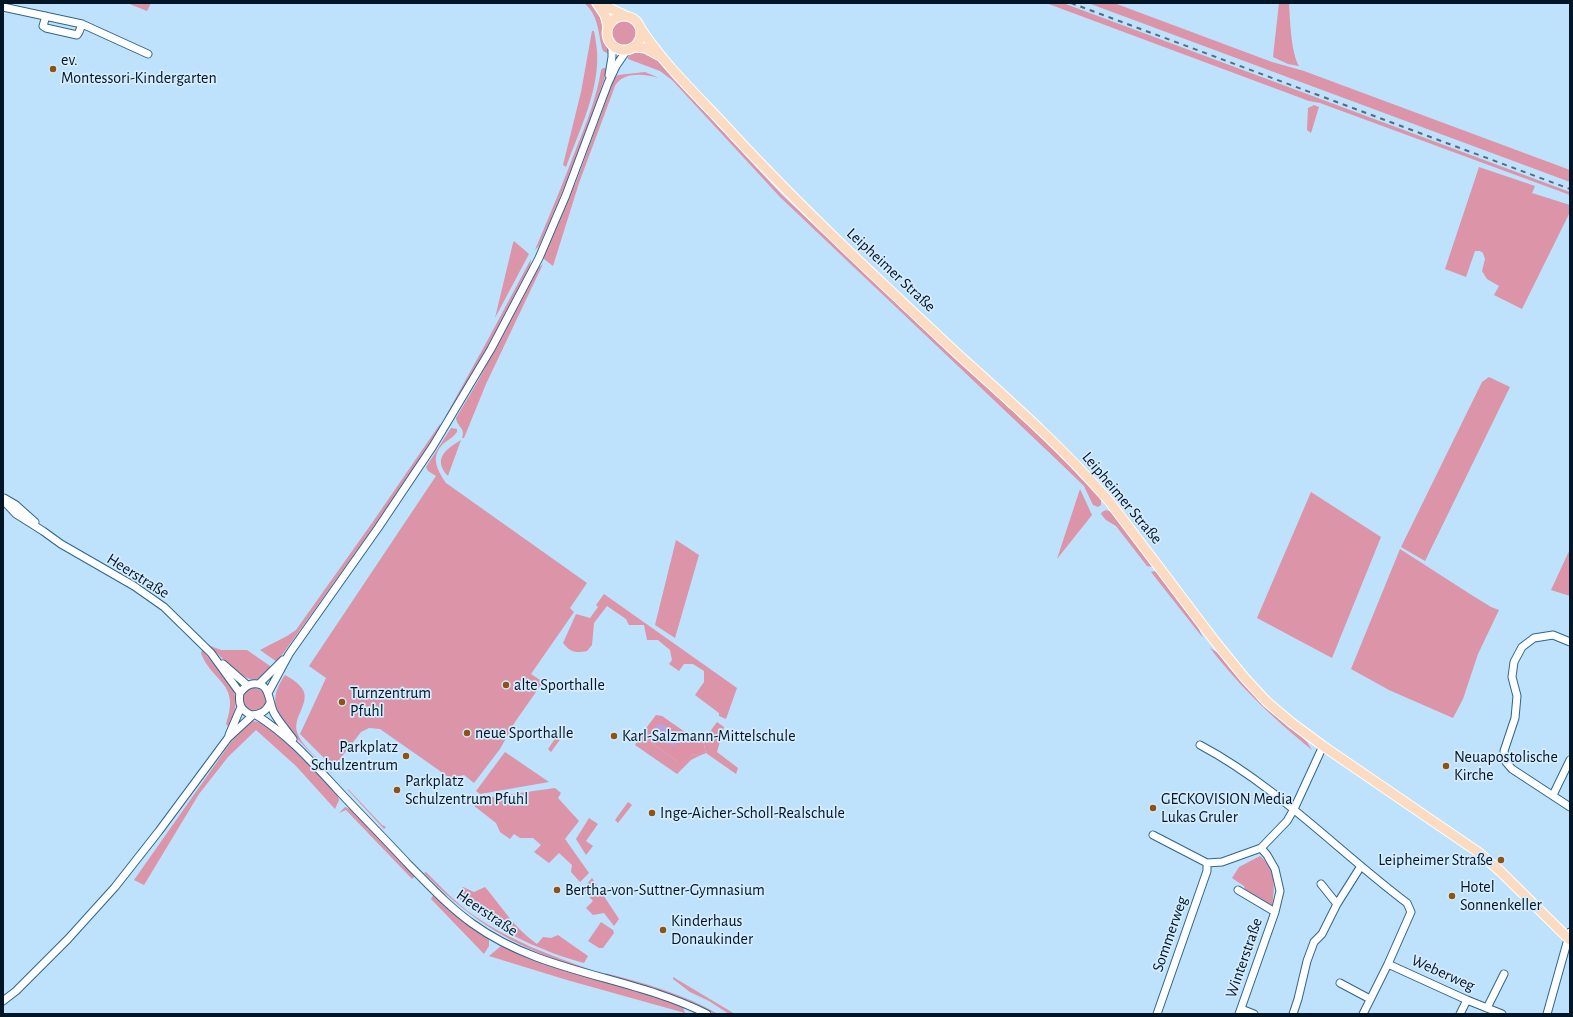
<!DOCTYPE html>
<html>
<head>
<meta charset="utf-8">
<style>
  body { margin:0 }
  #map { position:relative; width:1573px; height:1017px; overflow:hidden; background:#bee1fc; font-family:"Alegreya Sans",sans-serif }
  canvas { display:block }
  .frame { position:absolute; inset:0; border:4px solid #001525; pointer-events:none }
</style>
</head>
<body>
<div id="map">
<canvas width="1573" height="1017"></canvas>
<div class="frame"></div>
</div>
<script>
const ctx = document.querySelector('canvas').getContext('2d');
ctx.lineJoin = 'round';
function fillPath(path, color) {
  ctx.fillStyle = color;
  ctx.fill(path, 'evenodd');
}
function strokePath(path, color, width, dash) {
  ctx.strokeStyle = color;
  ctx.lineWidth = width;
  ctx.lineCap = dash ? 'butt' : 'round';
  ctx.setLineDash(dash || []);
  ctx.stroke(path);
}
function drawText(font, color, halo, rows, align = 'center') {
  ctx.font = font + ' "Alegreya Sans",sans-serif';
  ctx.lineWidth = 3.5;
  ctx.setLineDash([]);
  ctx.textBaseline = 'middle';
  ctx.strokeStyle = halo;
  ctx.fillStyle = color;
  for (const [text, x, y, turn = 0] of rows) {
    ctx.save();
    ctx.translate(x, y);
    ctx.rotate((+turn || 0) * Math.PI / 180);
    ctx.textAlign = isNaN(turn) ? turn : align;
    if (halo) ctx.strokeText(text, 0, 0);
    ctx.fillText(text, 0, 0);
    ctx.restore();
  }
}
const green = new Path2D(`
  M127 3H151L147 11Z
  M584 3H590L601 19 604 41 608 49 609 54 603 51 602 48C598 31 598 14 584 3Z
  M1046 3H1063L1570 192V195L1320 103 1309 101Z
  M1088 3H1114L1272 62 1304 71 1570 170V182Z
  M1279 3H1289C1290 20 1291 53 1299 66L1288 64 1273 57Z
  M611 32a13 13 0 1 1 26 0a13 13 0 1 1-26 0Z
  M592 31H594C596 42 598 53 597 65 595 99 578 134 566 167L563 165 581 92Z
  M642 51 655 58 782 195 1062 457 1101 499V505L1098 507 1093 505 1084 486 1058 461 780 197 672 80 660 71 628 59 629 55 635 52Z
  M603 68H606L607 71C587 130 565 189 539 246L535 250C549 217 563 183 576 149 586 124 597 97 601 70Z
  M645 72 659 78C645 74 623 71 615 86L579 183 553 266 544 259V254L576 182 614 78 618 75Z
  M1314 105 1319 107 1311 133 1307 130 1308 108Z
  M1479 167 1535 186 1532 193 1570 205V212L1522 309 1494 295 1499 286 1487 279 1482 271 1485 259 1483 253 1480 251H1475L1466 277 1445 269Z
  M514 241 529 254 495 318 513 243Z
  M531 259 530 266 488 347 447 417H445L485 345Z
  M543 264 486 384 464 438H462C466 428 457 427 456 418L478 381 537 269Z
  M1489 377 1510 387 1425 561 1401 547 1482 382Z
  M440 424 441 427 375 525 277 662 260 650 287 636 296 630 372 523Z
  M451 428 457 429V432C453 438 447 440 442 445 430 458 438 471 446 483L587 583 570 608 574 612 531 674 543 682 515 722 500 749 474 783 464 775 450 778 380 729 369 728 361 732 336 764H330L300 734 326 678 309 666 436 476 428 471 426 467Z
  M461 440 449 473 448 476C432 459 446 449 461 440Z
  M1080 489 1092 515 1057 559Z
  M1311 492 1381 537 1332 658 1257 618Z
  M1106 510 1112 512 1152 567 1147 566 1116 526 1106 520 1101 514 1102 512Z
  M676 540 699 555 675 638 655 625Z
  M1400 549 1470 594 1491 607 1499 610 1478 654 1463 699 1453 718 1389 690 1351 669Z
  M1570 549V596L1551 590Z
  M1155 571 1157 572 1198 627 1203 638 1151 572Z
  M604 594 737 688 726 719 719 716V713L695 695 704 682V671L693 664H684L679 671 669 664 672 660 670 650 658 640H647L644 625H629L626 619 607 606 594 623 592 645 587 651C576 653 571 653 563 643L576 614 590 618 598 607 596 605Z
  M208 645 221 650H247L273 668C268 673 262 679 255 680 241 680 219 654 208 645Z
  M1210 648 1218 653 1263 703 1307 742 1312 750C1273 718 1241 688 1210 648Z
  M202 650 232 686C238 700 236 713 229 727L226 724C241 682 212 683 201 653Z
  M285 675C290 678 296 681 300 686 314 700 292 716 297 732 301 746 323 763 333 774L329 771C317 759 279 723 276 709 273 696 278 685 285 675Z
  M242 700a12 12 0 1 1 24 0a12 12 0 1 1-24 0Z
  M252 721C276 721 319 777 337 794L339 800 335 809 296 766 256 730 228 757 199 794 144 885 134 880 231 742 244 727Z
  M717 722 724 727 717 752 738 768 736 774 706 753 703 741Z
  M563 727 567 730 551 752 548 749Z
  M641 735 677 761C687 760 686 757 695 754L699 756 691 760 677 774 635 745Z
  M505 752 549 782 480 794 476 791Z
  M555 788 561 793 558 798 579 821 565 839 589 873 580 882 571 872 572 865 559 853 549 863 534 852 541 845 533 838H520L514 834 510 839 500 832 496 823 473 805 471 799 473 796 477 799Z
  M347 789 349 790 382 825 386 827 384 829Z
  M628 802 632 805 618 823 615 820Z
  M345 807 350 809 415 876 412 879 346 810 339 813Z
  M589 818 598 824 586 841 593 846 586 855 576 839Z
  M1260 856C1276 869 1275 888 1272 906L1245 890 1244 886 1232 878 1239 867Z
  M426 872C441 887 456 903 473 915 511 941 549 955 592 970 581 969 570 965 560 961 505 942 464 914 424 873Z
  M592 878 619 919 614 926 604 913 593 915 586 908 593 901 583 889Z
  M434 894 489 938V946L484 954 431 899Z
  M601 922 613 930 614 933 603 948H599L588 941Z
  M501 946 526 957 568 972 637 990 683 1007 685 1013 567 980 489 956Z
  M605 973C644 983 684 994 718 1014H715C682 995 643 985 607 975Z
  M673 977 735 1014H729L709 1001 690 992 673 979Z`);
const forest = new Path2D(`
  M656 715 662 716 698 741H703L706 753 699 756 695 754C687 756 685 764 677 761L641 735Z
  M463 887 474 892 485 887C502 907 515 929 537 944L543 937 551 938 558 935 588 956 584 963C570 959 556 955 543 949 511 937 482 918 456 896Z`);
const water = new Path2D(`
  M661 724C664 725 675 734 677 737L678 742 675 745C665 744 658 739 654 730L657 725Z`);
const minor = new Path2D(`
  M3 7 82 24 148 54
  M46 16 43 26 46 28 77 35 79 32 82 24
  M609 75 612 57V45
  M4 498 16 505 35 522
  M3 500 16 514 43 531 61 544 134 586 164 607 211 653 240 693
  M1570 642 1553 635 1534 638 1522 647 1514 662 1512 677 1517 696 1515 718 1504 751 1506 762 1512 769 1570 807
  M223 664 247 685
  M259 684 283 660
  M268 693 289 654 378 528 433 446 491 349 539 258 566 195 608 83 616 66 627 50
  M270 703C266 712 260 715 251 715 241 710 238 704 240 693 243 689 246 685 252 684 271 681 268 702 274 713 279 722 287 731 293 739
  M256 715C287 734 311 761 336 788 360 814 385 839 409 865 430 886 449 907 473 924 542 974 632 976 707 1014
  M229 735 241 707
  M1200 745C1277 786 1338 851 1407 903L1411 912 1388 964 1363 1014
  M1553 795 1570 760
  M1153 835 1207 863 1222 862 1261 848 1287 821 1294 809 1323 746
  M1321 884 1337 904
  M1238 890 1275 912
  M1388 964 1467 1000 1502 1014
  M1340 983 1370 999
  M3 1001 16 991 68 939 115 887 159 831 228 738 253 715
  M1487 1008 1504 974
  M1241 1009 1254 1014
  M1157 1014 1207 871V863
  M1239 1014 1275 912 1280 891 1275 869 1267 855 1261 848
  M1293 1014 1298 999 1307 961 1314 942 1322 934 1337 904 1361 866
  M1460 1014 1467 1000
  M1547 1014 1570 932`);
const major = new Path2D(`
  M597 3 605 15 608 26
  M599 3 624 15
  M607 33a17 17 0 1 1 34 0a17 17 0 1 1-34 0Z
  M641 29C666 67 701 99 731 132 804 211 883 284 961 357 1012 403 1064 449 1109 501L1214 640 1244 677 1267 702 1292 723 1323 746 1478 852 1500 871 1570 940
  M634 47 645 48 658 55`);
const rail = new Path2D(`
  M1071 3 1570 189`);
const markers = [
  [53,69,4,"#8e5312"],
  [506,685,4,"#8e5312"],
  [342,702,4,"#8e5312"],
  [467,733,4,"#8e5312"],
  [614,736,4,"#8e5312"],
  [406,756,4,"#8e5312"],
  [1446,766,4,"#8e5312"],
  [397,790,4,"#8e5312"],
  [1153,808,4,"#8e5312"],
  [652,813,4,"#8e5312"],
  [1501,860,4,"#8e5312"],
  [557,890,4,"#8e5312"],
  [1452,896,4,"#8e5312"],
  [663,930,4,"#8e5312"]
];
const poiNames = [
  ["ev.",61,60],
  ["Montessori-Kindergarten",61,78],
  ["alte Sporthalle",514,685],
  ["Turnzentrum",350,693],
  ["Pfuhl",350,711],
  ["neue Sporthalle",475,733],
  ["Karl-Salzmann-Mittelschule",622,736],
  ["Parkplatz",398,747,"right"],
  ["Schulzentrum",398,765,"right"],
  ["Neuapostolische",1454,757],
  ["Kirche",1454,775],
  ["Parkplatz",405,781],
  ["Schulzentrum Pfuhl",405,799],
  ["GECKOVISION Media",1161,799],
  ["Lukas Gruler",1161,817],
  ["Inge-Aicher-Scholl-Realschule",660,813],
  ["Leipheimer Straße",1493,860,"right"],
  ["Hotel",1460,887],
  ["Sonnenkeller",1460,905],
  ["Bertha-von-Suttner-Gymnasium",565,890],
  ["Kinderhaus",671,921],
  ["Donaukinder",671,939]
];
const streetNames = [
  ["Leipheimer Straße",891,270,43],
  ["Leipheimer Straße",1122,498,50],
  ["Heerstraße",138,576,32],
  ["Heerstraße",487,913,34],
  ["Sommerweg",1170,934,-71],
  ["Winterstraße",1244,958,-71],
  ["Weberweg",1443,973,24]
];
fillPath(green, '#db94a8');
fillPath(forest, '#de92a8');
fillPath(water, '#b9a1e2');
strokePath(minor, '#2c668d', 9);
strokePath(major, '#fff', 11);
strokePath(minor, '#fff', 7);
strokePath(major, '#fbdcc2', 9);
strokePath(rail, '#516c80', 2, [5, 5]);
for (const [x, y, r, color] of markers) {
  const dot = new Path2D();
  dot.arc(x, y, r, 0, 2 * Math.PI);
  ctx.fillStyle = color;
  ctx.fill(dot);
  strokePath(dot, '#d5ecfe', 1.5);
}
drawText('16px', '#001525', '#d5ecfe', poiNames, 'left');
drawText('16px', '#001525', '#d5ecfe', streetNames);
</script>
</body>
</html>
